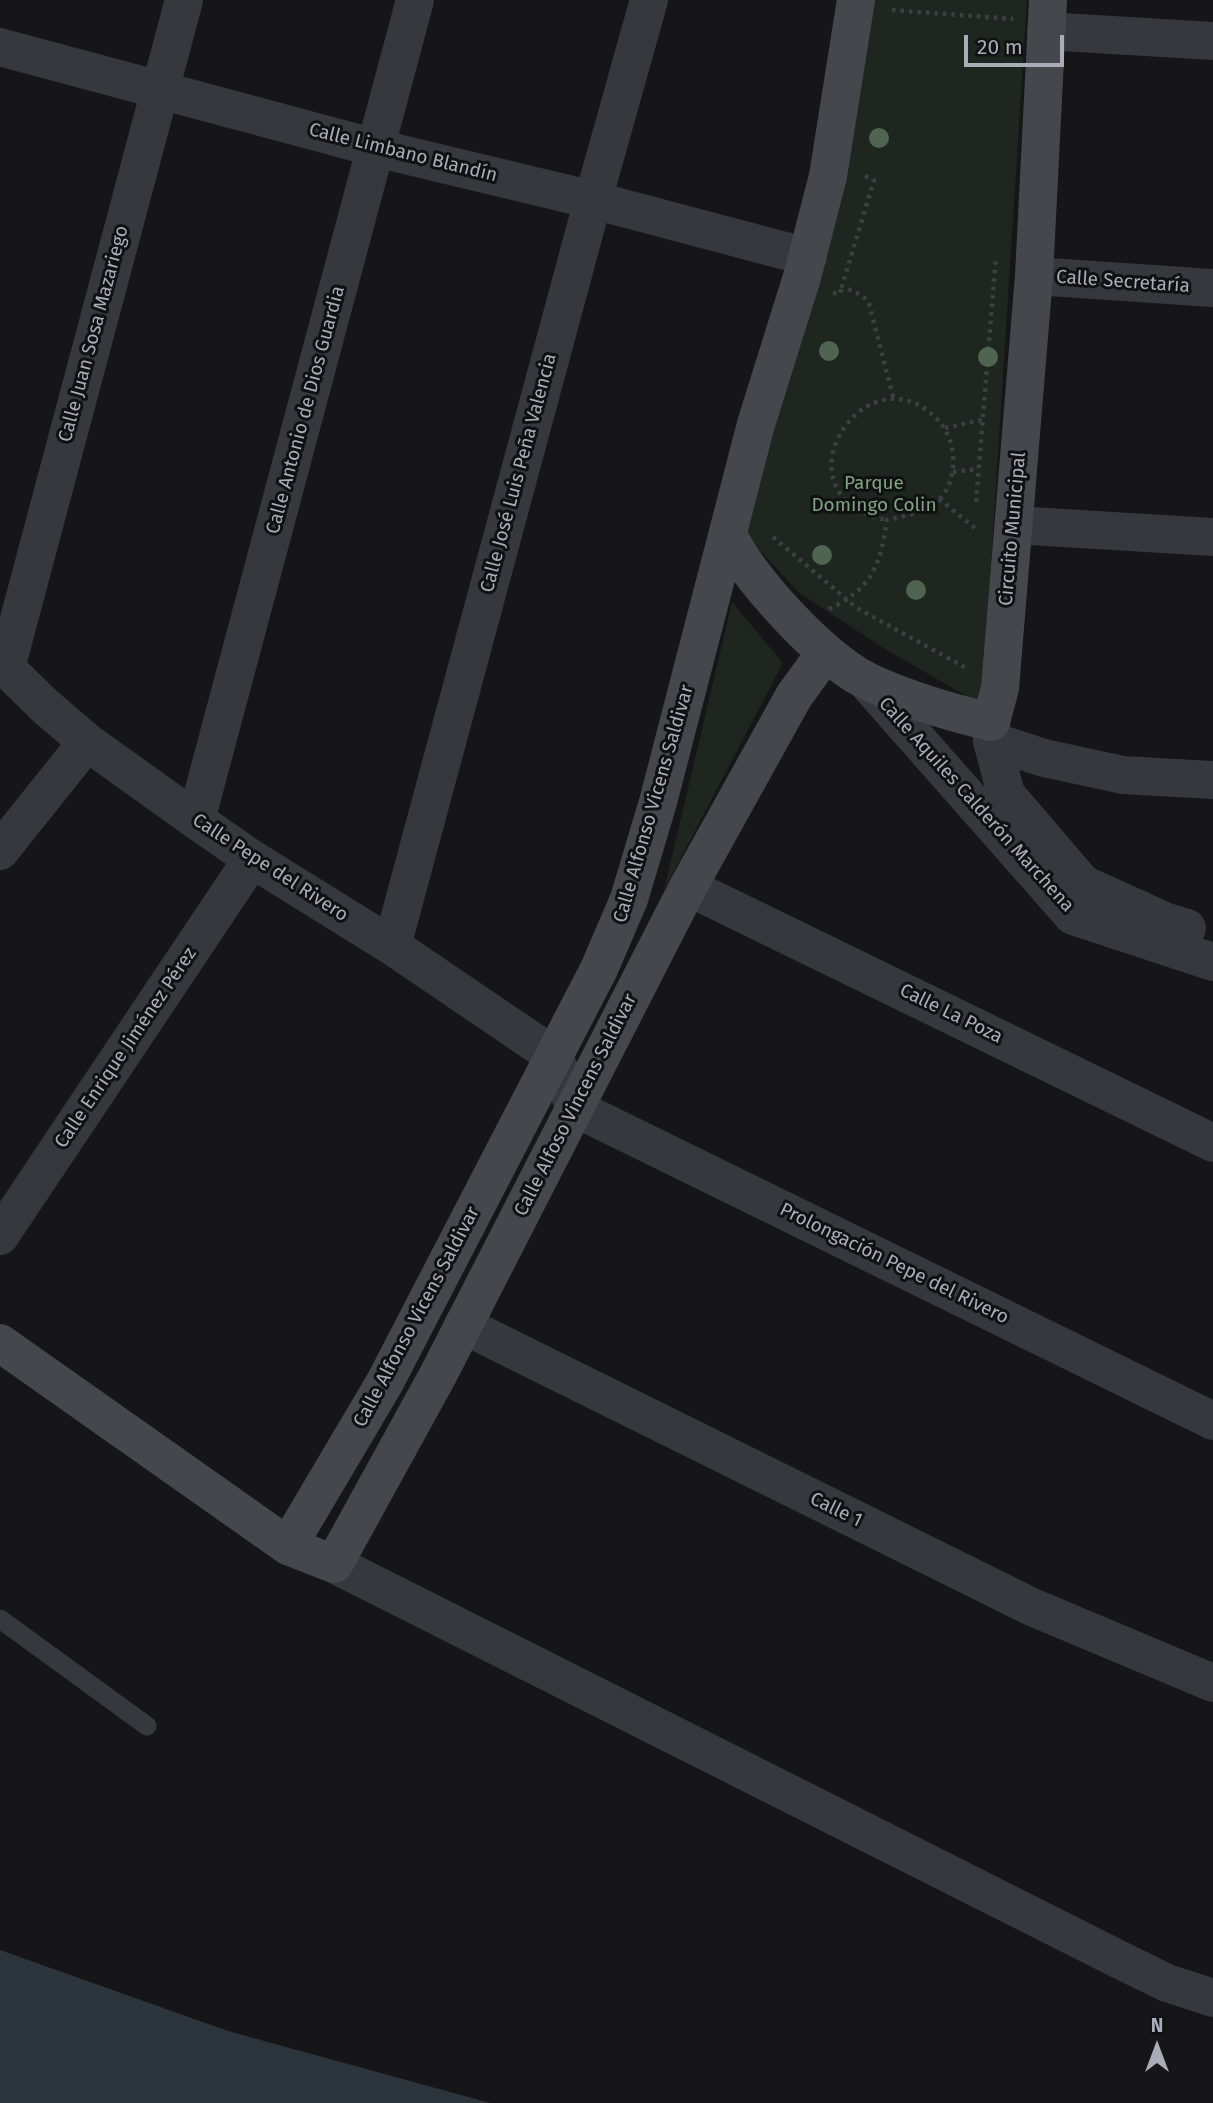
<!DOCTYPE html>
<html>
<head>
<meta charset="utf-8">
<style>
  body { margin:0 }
  #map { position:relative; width:1213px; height:2103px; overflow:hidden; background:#161618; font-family:"Fira Sans",sans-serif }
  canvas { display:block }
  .north { position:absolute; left:1122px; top:2012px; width:70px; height:70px; -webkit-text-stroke:5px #111113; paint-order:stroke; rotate:0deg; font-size:19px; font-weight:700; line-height:28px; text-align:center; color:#a8adb8 }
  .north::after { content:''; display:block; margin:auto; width:24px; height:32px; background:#a8adb8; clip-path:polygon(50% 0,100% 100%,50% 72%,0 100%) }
  .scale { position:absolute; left:964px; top:35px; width:100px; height:32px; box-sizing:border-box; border:4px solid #a8adb8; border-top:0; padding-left:9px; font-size:21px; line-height:24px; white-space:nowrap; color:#a8adb8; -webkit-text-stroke:5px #111113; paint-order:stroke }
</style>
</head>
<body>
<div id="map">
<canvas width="1213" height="2103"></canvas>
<div class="north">N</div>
<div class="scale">20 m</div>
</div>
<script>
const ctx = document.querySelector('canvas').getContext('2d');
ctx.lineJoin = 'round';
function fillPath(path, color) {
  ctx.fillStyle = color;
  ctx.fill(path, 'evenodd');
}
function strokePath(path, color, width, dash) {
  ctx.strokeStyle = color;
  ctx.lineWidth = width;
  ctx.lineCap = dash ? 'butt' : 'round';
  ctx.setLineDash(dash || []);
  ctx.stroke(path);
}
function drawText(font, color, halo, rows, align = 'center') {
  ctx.font = font + ' "Fira Sans",sans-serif';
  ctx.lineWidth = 6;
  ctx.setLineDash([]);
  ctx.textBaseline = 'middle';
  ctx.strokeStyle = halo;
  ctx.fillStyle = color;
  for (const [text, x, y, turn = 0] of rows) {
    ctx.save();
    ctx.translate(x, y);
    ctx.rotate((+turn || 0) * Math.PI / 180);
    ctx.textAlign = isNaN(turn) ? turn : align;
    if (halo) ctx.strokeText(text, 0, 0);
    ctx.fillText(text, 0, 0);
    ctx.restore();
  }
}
const green = new Path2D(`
  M861 0H1027L982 705 880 646 798 592 745 534Z
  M732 602 783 663 664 890Z`);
const water = new Path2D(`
  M0 1950 228 2031 490 2103H0Z`);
const path = new Path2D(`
  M892 10 1013 19
  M865 176 874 180 842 286 863 296 869 304 894 400
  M833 293 840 294 842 286
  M945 428 982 420
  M953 472 978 469
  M939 499 975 528
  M976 502 996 256
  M773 537 857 608 966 668
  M829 609C873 588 880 565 887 520 901 517 916 514 928 508 960 491 960 442 937 419 865 345 769 497 887 520`);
const service = new Path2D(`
  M0 1619 147 1726`);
const minor = new Path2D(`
  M1046 31 1213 41
  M0 47 376 148 593 200 808 257
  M1034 276 1213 288
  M1014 525 1213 537
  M0 662 45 706 87 742 196 820 252 859 392 946 554 1056 575 1108 1213 1421
  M6 668 184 0
  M992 741 1044 758 1123 775 1213 780
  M196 820 415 0
  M0 851 87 742
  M688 887 1213 1143
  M392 946 593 200 649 0
  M0 1236 252 859
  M463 1325 1032 1607 1213 1683
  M334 1564 1120 1960 1167 1983 1213 1998`);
const tertiary = new Path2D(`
  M864 679 1073 916 1213 962
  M991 722 992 741 1006 794 1083 884 1167 922 1187 928`);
const secondary = new Path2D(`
  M728 534C746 577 823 659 865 680 904 699 949 712 991 722L1000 688 1034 276 1048 0
  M0 1343 288 1546 334 1564 438 1375 688 887 794 696 826 652
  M288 1546 385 1382 599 969 629 899 658 802 756 424 802 277 828 176 856 0`);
const trees = [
  [879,138],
  [829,351],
  [988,357],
  [822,555],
  [916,590]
];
const streetNames = [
  ["Calle Limbano Blandín",403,153,14],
  ["Calle Secretaría",1123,282,4],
  ["Calle Juan Sosa Mazariego",94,334,-75],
  ["Calle Antonio de Dios Guardia",306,410,-75],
  ["Calle José Luis Peña Valencia",519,473,-75],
  ["Circuito Municipal",1013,529,-85],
  ["Calle Alfonso Vicens Saldivar",654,804,-74],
  ["Calle Aquiles Calderón Marchena",976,805,48],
  ["Calle Pepe del Rivero",270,868,33],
  ["Calle La Poza",951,1014,26],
  ["Calle Enrique Jiménez Pérez",126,1048,-56],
  ["Calle Alfoso Vincens Saldivar",576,1105,-63],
  ["Prolongación Pepe del Rivero",894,1264,26],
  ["Calle Alfonso Vicens Saldivar",417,1317,-62],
  ["Calle 1",836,1510,26]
];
const parkNames = [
  ["Parque",874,484],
  ["Domingo Colin",874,506]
];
fillPath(green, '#1e261f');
fillPath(water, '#2c353c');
strokePath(path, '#3d3f44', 4.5, [3.5, 5]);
strokePath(service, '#37383d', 19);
strokePath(minor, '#37383d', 38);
strokePath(tertiary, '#37383d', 38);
strokePath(secondary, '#45474d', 38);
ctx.fillStyle = '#506452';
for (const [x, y] of trees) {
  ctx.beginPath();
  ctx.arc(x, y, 10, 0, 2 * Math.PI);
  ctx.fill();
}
drawText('19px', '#a8adb8', '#111113', streetNames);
drawText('19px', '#7fa381', '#111113', parkNames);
</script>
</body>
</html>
